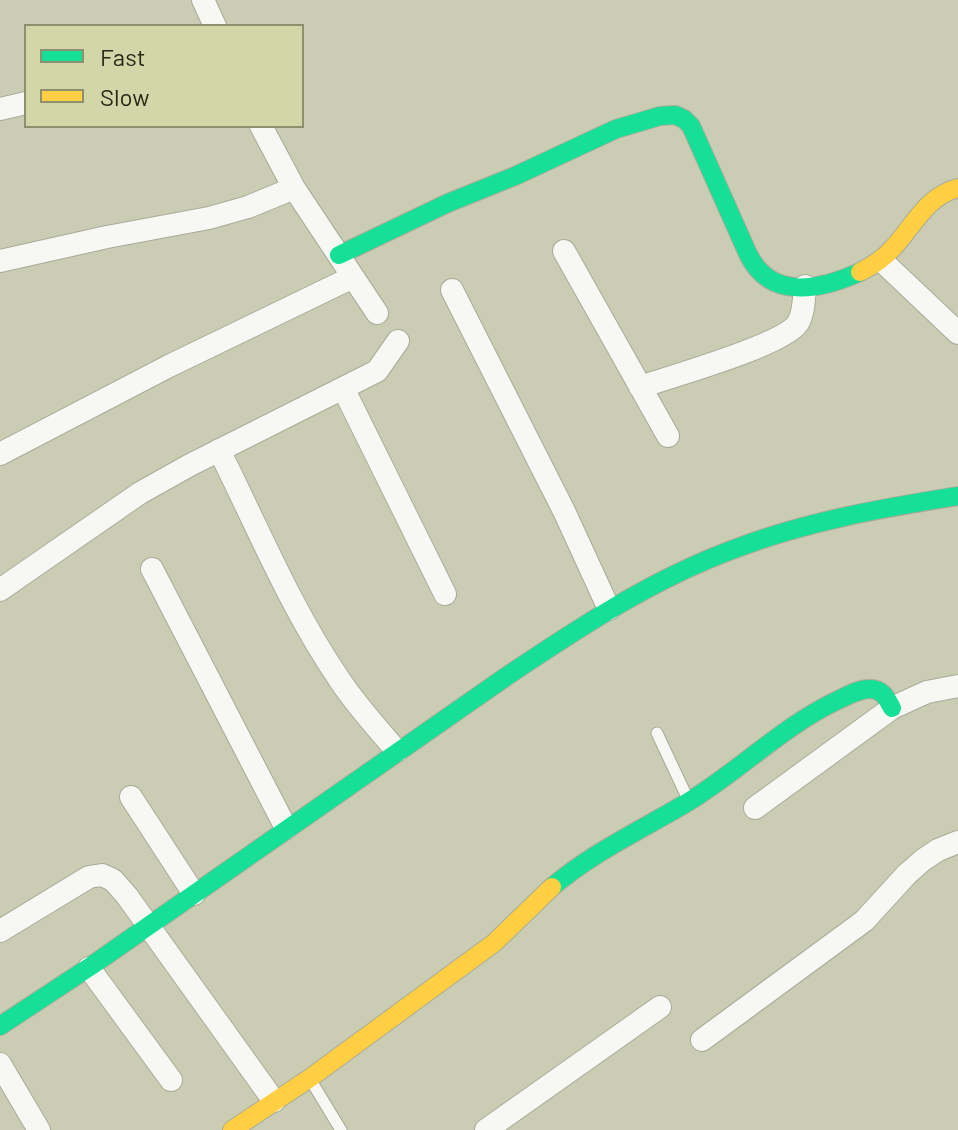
<!DOCTYPE html>
<html>
<head>
<meta charset="utf-8">
<style>
  body { margin:0 }
  #map { position:relative; width:958px; height:1130px; overflow:hidden; background:#caccb4; font-family:Barlow,sans-serif }
  canvas { display:block }
  .legend { position:absolute; left:24px; top:24px; width:280px; height:104px; box-sizing:border-box; background:#d2d6a9; border:2px solid #8e916f; margin:0; padding:10px 14px; list-style:none; font-size:24px; color:#272917 }
  .legend li { display:flex; align-items:center; gap:16px; height:40px }
  .legend b { width:40px; border:2px solid #8e916f }
</style>
</head>
<body>
<div id="map">
<canvas width="958" height="1130"></canvas>
<ul class="legend">
<li><b style="height:10px;background:#16e098"></b>Fast</li>
<li><b style="height:10px;background:#ffcf43"></b>Slow</li>
</ul>
</div>
<script>
const ctx = document.querySelector('canvas').getContext('2d');
ctx.lineJoin = 'round';
function strokePath(path, color, width, dash) {
  ctx.strokeStyle = color;
  ctx.lineWidth = width;
  ctx.lineCap = dash ? 'butt' : 'round';
  ctx.setLineDash(dash || []);
  ctx.stroke(path);
}
const lane = new Path2D(`
  M657 733 687 797
  M310 1079 341 1130`);
const street = new Path2D(`
  M203 0 215 26
  M0 109 26 103
  M261 126 294 188 377 313
  M564 251 668 436
  M0 261 107 237 209 218 248 207 294 188
  M882 261 958 333
  M452 290 564 511 609 609
  M640 387C670 377 784 345 798 323 804 313 804 298 805 286
  M343 388 445 594
  M219 450C257 526 291 609 339 679 356 705 377 728 397 751
  M0 454 169 366 353 277
  M152 569 286 828
  M0 590 140 493 190 465 377 371 398 341
  M131 797 194 894
  M755 808 892 708 927 692 958 686
  M0 931 89 877 102 875 113 880 127 896 274 1101
  M89 968 171 1080
  M702 1040 864 921 907 874 923 860 938 850 958 842
  M0 1064 39 1130
  M486 1130 660 1007`);
const fast = new Path2D(`
  M339 255 448 203 515 176 616 129 660 116 675 115 684 119 691 126 748 254C771 301 820 290 860 272
  M552 887C593 852 643 829 688 802 739 771 782 727 836 701 847 696 858 689 870 689 883 689 887 699 892 708
  M0 1026 91 966 507 676C580 627 654 578 737 548 808 521 883 508 958 496`);
const slow = new Path2D(`
  M860 272C872 266 883 259 892 249 913 227 926 196 958 188
  M232 1130 310 1078 494 943 552 887`);
strokePath(lane, '#a9ab98', 13);
strokePath(street, '#a9ab98', 24);
strokePath(fast, '#a9ab98', 20);
strokePath(slow, '#a9ab98', 20);
strokePath(lane, '#f7f7f4', 11);
strokePath(street, '#f7f7f4', 22);
strokePath(fast, '#16e098', 18);
strokePath(slow, '#ffcf43', 18);
</script>
</body>
</html>
